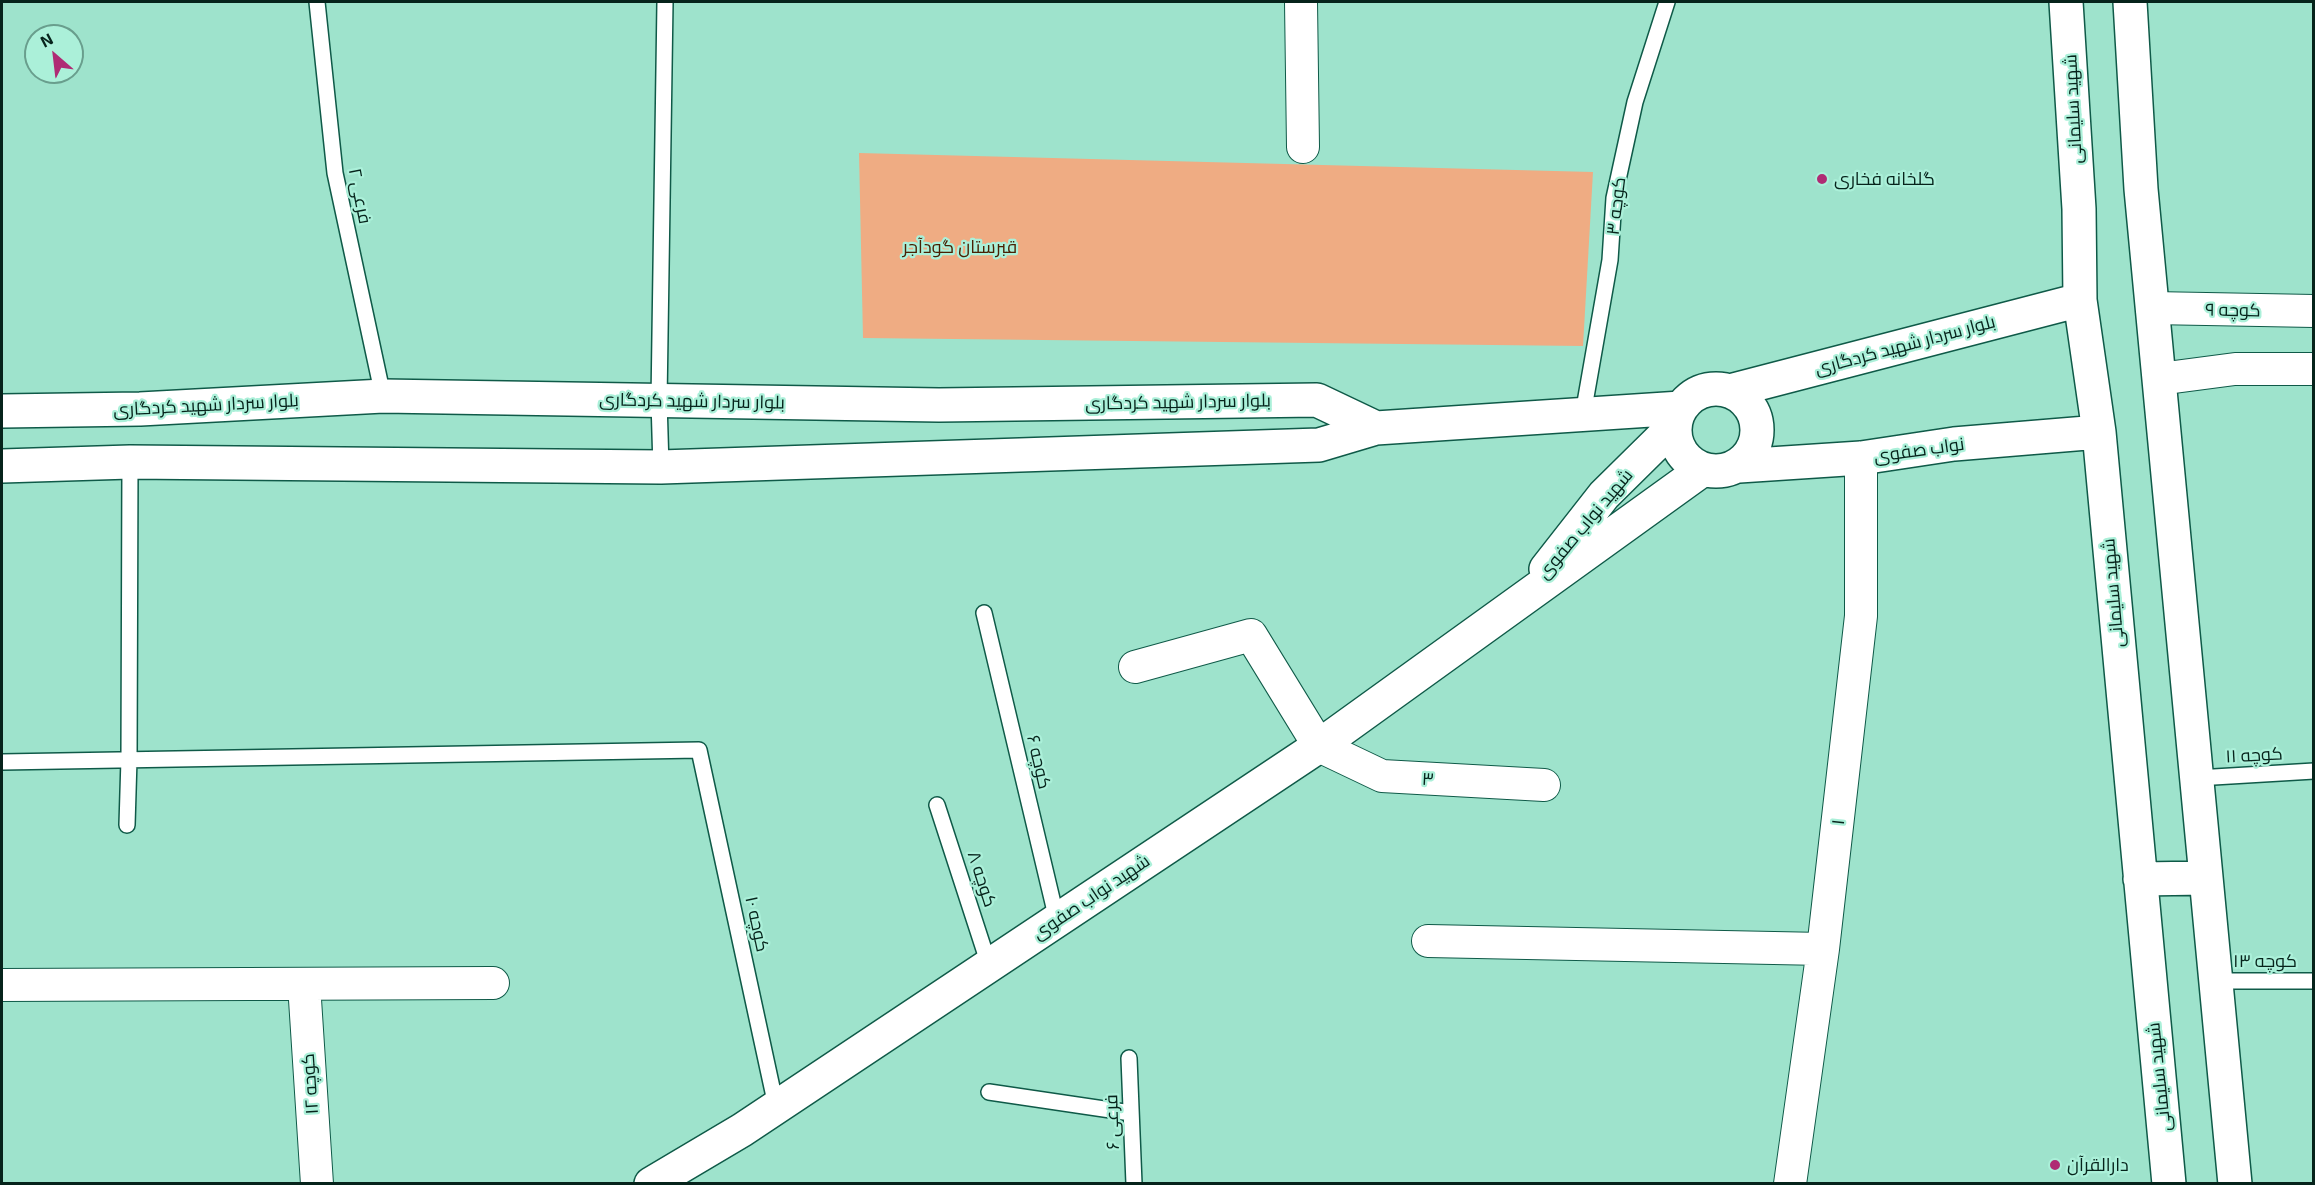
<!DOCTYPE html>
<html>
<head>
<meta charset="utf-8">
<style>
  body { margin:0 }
  #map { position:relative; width:2315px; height:1185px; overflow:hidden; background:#9ee3cc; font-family:"Exo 2",sans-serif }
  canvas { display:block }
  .frame { position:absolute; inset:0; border:3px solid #06231b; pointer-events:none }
  .north { position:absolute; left:24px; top:24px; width:60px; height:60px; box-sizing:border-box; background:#abf0d9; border:2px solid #699e8d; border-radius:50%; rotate:332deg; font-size:16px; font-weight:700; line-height:24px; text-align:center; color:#06231b }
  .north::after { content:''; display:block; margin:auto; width:21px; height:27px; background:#af2b74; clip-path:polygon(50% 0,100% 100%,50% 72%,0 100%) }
</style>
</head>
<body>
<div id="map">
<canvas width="2315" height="1185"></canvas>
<div class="frame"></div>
<div class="north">N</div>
</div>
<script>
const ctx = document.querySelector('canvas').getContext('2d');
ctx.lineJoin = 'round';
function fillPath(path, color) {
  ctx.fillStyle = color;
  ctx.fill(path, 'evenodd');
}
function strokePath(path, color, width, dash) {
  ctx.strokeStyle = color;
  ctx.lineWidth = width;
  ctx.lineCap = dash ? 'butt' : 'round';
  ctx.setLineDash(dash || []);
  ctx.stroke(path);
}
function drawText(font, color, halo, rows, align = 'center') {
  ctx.font = font + ' "Exo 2",Cairo,sans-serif';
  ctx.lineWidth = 4.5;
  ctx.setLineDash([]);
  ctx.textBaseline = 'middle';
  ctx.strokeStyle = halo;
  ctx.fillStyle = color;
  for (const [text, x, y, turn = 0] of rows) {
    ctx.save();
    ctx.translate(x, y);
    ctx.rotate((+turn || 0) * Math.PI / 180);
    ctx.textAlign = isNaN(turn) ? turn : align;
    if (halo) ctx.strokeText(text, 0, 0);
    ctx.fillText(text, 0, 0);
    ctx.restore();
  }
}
const green = new Path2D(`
  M859 153 1593 172 1583 346 863 338Z`);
const lane = new Path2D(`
  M317 2 335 173 383 396
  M1583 414 1610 260 1614 198 1635 102 1667 2
  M661 467 659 401 665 2
  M984 613 1057 920
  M2 762 699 750 776 1106
  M2197 778 2314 771
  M937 805 989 965
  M127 825 129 759 130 462
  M2216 981H2314
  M1129 1058 1134 1184
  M989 1092 1131 1113`);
const street = new Path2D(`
  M1301 2 1303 147
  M2152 308 2314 311
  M2159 379 2235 369H2314
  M1135 667 1251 635 1319 746 1382 776 1544 785
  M1428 941 1823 949
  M304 984 317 1184
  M2 985 493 983
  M1790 1184 1823 949 1861 616V458`);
const secondary = new Path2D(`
  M2066 2 2079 209 2080 300 2099 432 2169 1184
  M2130 2 2141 189 2235 1184
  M1675 430a41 41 0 1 1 82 0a41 41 0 1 1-82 0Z
  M1730 391 2080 300
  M2 411 140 409 383 396 939 405 1317 400 1376 428
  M2 466 130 462 661 467 1319 445 1376 428 1681 408
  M1739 466 1861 458 1954 444 2099 432
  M1546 569 1604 495 1675 425
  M2140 879 2206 878
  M651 1184 742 1130 1319 746 1702 470`);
const markers = [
  [1822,179,6,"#af2b74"],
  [2055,1165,6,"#af2b74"]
];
const streetNames = [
  ["شهید سلیمانی",2073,109,-93],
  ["فرعی ۲",360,196,79],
  ["کوچه ۳",1616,206,-83],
  ["کوچه ۹",2233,310,1],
  ["بلوار سردار شهید کردگاری",1905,345,-15],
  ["بلوار سردار شهید کردگاری",692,401,1],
  ["بلوار سردار شهید کردگاری",1178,402,-1],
  ["بلوار سردار شهید کردگاری",206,405,-3],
  ["نواب صفوی",1919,450,-8],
  ["شهید نواب صفوی",1585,524,-50],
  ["شهید سلیمانی",2113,593,-95],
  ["کوچه ۱۱",2254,755,-3],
  ["کوچه ۶",1039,762,77],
  ["۳",1428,779,3],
  ["۱",1838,822,-84],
  ["کوچه ۸",982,879,72],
  ["شهید نواب صفوی",1091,897,-34],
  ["کوچه ۱۰",757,924,78],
  ["کوچه ۱۳",2265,961],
  ["شهید سلیمانی",2159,1077,-96],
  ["کوچه ۱۲",310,1084,-94],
  ["فرعی ۶",1112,1122,-92]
];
const poiNames = [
  ["گلخانه فخاری",1834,179],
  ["دارالقرآن",2067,1165]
];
const parkNames = [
  ["قبرستان گودآجر",960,247]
];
fillPath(green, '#efac83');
strokePath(lane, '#0f5a48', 18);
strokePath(street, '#0f5a48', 34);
strokePath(secondary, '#0f5a48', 36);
strokePath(lane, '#fff', 15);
strokePath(street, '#fff', 32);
strokePath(secondary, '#fff', 33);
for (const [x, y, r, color] of markers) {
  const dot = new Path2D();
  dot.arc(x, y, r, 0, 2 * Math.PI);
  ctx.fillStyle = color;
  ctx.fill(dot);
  strokePath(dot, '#abf0d9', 2);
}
drawText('18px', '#06231b', '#abf0d9', streetNames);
drawText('18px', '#06231b', '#abf0d9', poiNames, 'left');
drawText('18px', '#492003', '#abf0d9', parkNames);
</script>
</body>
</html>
